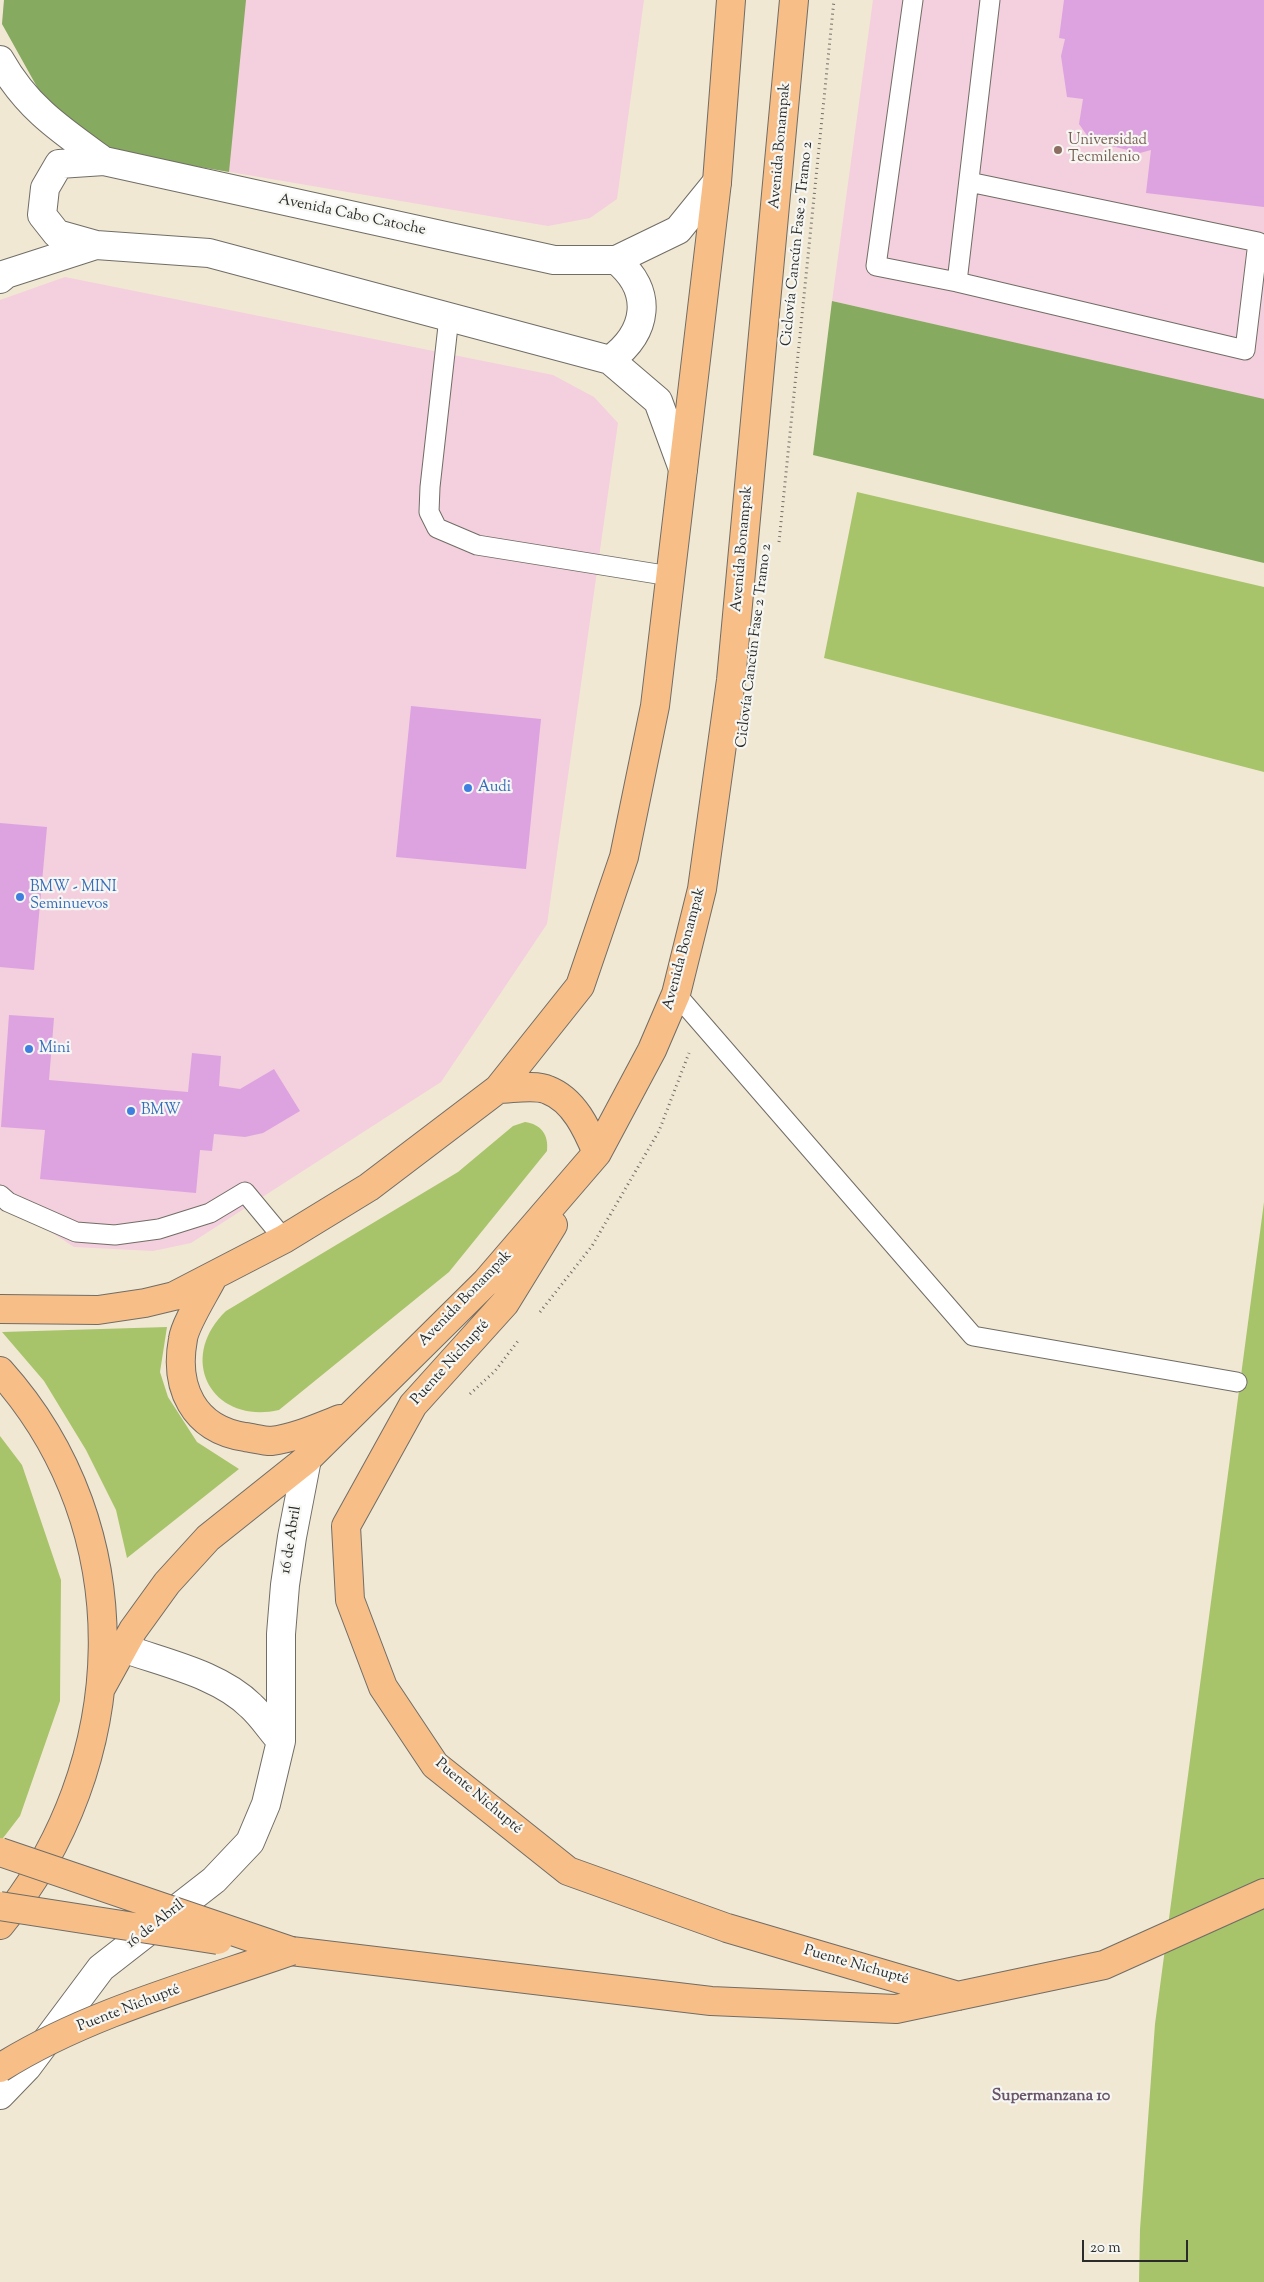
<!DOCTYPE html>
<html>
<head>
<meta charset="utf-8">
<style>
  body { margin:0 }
  #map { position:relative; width:1264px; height:2282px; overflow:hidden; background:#f1e8d4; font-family:"Sorts Mill Goudy",serif }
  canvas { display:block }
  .scale { position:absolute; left:1082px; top:2240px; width:106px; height:22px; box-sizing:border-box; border:2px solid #2b2b2b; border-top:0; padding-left:6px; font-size:15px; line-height:18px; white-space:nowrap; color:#2b2b2b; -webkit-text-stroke:4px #f6f6f2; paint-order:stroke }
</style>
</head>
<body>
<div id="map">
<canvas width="1264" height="2282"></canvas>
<div class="scale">20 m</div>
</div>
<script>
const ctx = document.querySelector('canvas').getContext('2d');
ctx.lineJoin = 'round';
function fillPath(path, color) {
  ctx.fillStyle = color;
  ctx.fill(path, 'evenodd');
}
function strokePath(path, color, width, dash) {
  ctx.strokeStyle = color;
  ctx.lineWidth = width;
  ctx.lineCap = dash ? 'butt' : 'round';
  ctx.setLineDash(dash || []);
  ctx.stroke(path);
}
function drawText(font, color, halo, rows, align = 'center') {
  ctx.font = font + ' "Sorts Mill Goudy",serif';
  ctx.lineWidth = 4.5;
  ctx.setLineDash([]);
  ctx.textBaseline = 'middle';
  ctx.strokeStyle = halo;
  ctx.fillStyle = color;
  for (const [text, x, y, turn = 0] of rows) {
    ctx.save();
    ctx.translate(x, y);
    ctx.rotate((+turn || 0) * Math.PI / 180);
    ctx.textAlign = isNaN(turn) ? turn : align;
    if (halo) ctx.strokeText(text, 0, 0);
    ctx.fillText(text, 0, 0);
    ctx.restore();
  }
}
const built = new Path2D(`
  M4 0H644L617 199 590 218 548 226 124 154 2 24Z
  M873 0H1264V400L832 301Z
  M65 277 553 375 594 397 618 423 547 924 441 1082 191 1243 153 1251 74 1247 0 1199V300Z`);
const green = new Path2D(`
  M857 492 1264 587V772L824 658Z
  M525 1122C541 1124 549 1135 547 1151L449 1272 279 1410C212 1425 176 1359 226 1311L458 1172 513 1126Z
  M1264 1202V2282H1139L1140 2229 1155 2024Z
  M167 1327 160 1372 168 1397 197 1442 239 1469 127 1558 116 1510 86 1450 44 1381 2 1332Z
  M0 1436 22 1465 61 1580 60 1701 20 1816 0 1842Z`);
const forest = new Path2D(`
  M4 0H246L229 172 124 154 90 139 46 103 2 24Z
  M832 301 1264 399V563L813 455Z`);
const building = new Path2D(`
  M1064 0H1264V207L1146 193 1151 150 1140 153 1091 141 1079 124 1083 99 1067 97 1061 56 1065 39 1059 38Z
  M411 706 541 719 526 869 396 857Z
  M0 823 47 827 34 970 0 967Z
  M9 1015 54 1018 49 1080 188 1092 192 1053 221 1056 219 1086 240 1089 274 1069 300 1111 263 1133 245 1137 214 1134 212 1151 200 1150 196 1193 40 1179 45 1130 1 1127Z`);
const path = new Path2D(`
  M779 542 834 0
  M540 1312 592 1246 659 1131 689 1053
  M470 1394 495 1371 518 1341`);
const service = new Path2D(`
  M913 0 876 266 957 282 1245 350 1258 242 969 182
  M957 282 990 0
  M449 317 430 487 429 512 437 528 477 545 670 576
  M676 994 973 1336 1237 1382
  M0 1195 8 1202 76 1232 115 1235 159 1229 210 1213 245 1192 284 1239`);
const tertiary = new Path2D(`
  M0 60C27 108 61 130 104 161L554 260H616L678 230 717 182
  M96 245 57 234 42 215 45 188 59 164 104 161
  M0 279 6 274 96 245 209 253 610 360 658 401 683 469
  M610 360C648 332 654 291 616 260
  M123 1648C164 1663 219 1674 251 1706 262 1716 271 1730 281 1741
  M0 2095 27 2067 101 1968 214 1880 250 1842 266 1804 281 1741V1634L285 1585 292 1537 307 1459`);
const primary = new Path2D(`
  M498 1089C512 1089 535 1084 548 1090 574 1100 587 1129 597 1153
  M553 1225 505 1303 413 1405 346 1526 350 1600 383 1687 435 1765 568 1871 727 1928 958 1996
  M213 1277C205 1293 185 1324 183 1339 174 1387 193 1429 245 1437 253 1438 263 1441 271 1441 295 1438 317 1428 340 1419
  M0 1309 98 1310 145 1303 174 1296 284 1239 369 1187 498 1089 580 986 624 857 655 706 717 182 731 0
  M0 1371C142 1529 132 1765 0 1925
  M101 1688 133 1630 167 1583 208 1538 307 1459 486 1282 597 1153 652 1050 676 994 702 889 731 680 794 0
  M291 1951 711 2001 896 2009 1104 1965 1264 1893`);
const primaryBridge = new Path2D(`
  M0 1852 291 1951
  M0 1906 218 1940
  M0 2068C85 2014 196 1984 291 1951`);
const markers = [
  [1058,150,5,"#8d6e63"],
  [468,788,5,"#3f7fe0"],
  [20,897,5,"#3f7fe0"],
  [29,1049,5,"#3f7fe0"],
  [131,1111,5,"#3f7fe0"]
];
const educationNames = [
  ["Universidad",1068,141],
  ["Tecmilenio",1068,158]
];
const streetNames = [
  ["Avenida Bonampak",781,146,-85],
  ["Avenida Cabo Catoche",352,216,12],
  ["Ciclovía Cancún Fase 2 Tramo 2",798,244,-84],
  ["Avenida Bonampak",743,549,-85],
  ["Ciclovía Cancún Fase 2 Tramo 2",755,646,-83],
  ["Avenida Bonampak",685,949,-75],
  ["Avenida Bonampak",466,1299,-46],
  ["Puente Nichupté",451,1363,-48],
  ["16 de Abril",292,1540,-81],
  ["Puente Nichupté",478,1797,40],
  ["16 de Abril",156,1925,-38],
  ["Puente Nichupté",856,1966,16],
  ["Puente Nichupté",129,2009,-21]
];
const shopNames = [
  ["Audi",478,788],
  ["BMW - MINI",30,888],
  ["Seminuevos",30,905],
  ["Mini",39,1049],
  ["BMW",141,1111]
];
const neighbourhoodNames = [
  ["Supermanzana 10",1051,2097]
];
fillPath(built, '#f4cfde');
fillPath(green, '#a8c46b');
fillPath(forest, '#86aa5f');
fillPath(building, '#dca3e0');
strokePath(service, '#706d66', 21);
strokePath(tertiary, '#706d66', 30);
strokePath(primary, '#706d66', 30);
strokePath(path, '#706d66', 3, [1, 4]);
strokePath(service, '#fff', 19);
strokePath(tertiary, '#fff', 28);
strokePath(primary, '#f7be87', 28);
strokePath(primaryBridge, '#706d66', 30, []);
strokePath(primaryBridge, '#f7be87', 28);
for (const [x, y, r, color] of markers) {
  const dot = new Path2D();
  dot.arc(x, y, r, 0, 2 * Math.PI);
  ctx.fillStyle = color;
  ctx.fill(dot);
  strokePath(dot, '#f6f6f2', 2);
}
drawText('15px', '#785e54', '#f6f6f2', educationNames, 'left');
drawText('15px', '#2b2b2b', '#f6f6f2', streetNames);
drawText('15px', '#366cbe', '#f6f6f2', shopNames, 'left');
drawText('bold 16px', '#69556a', '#f6f6f2', neighbourhoodNames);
</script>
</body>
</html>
